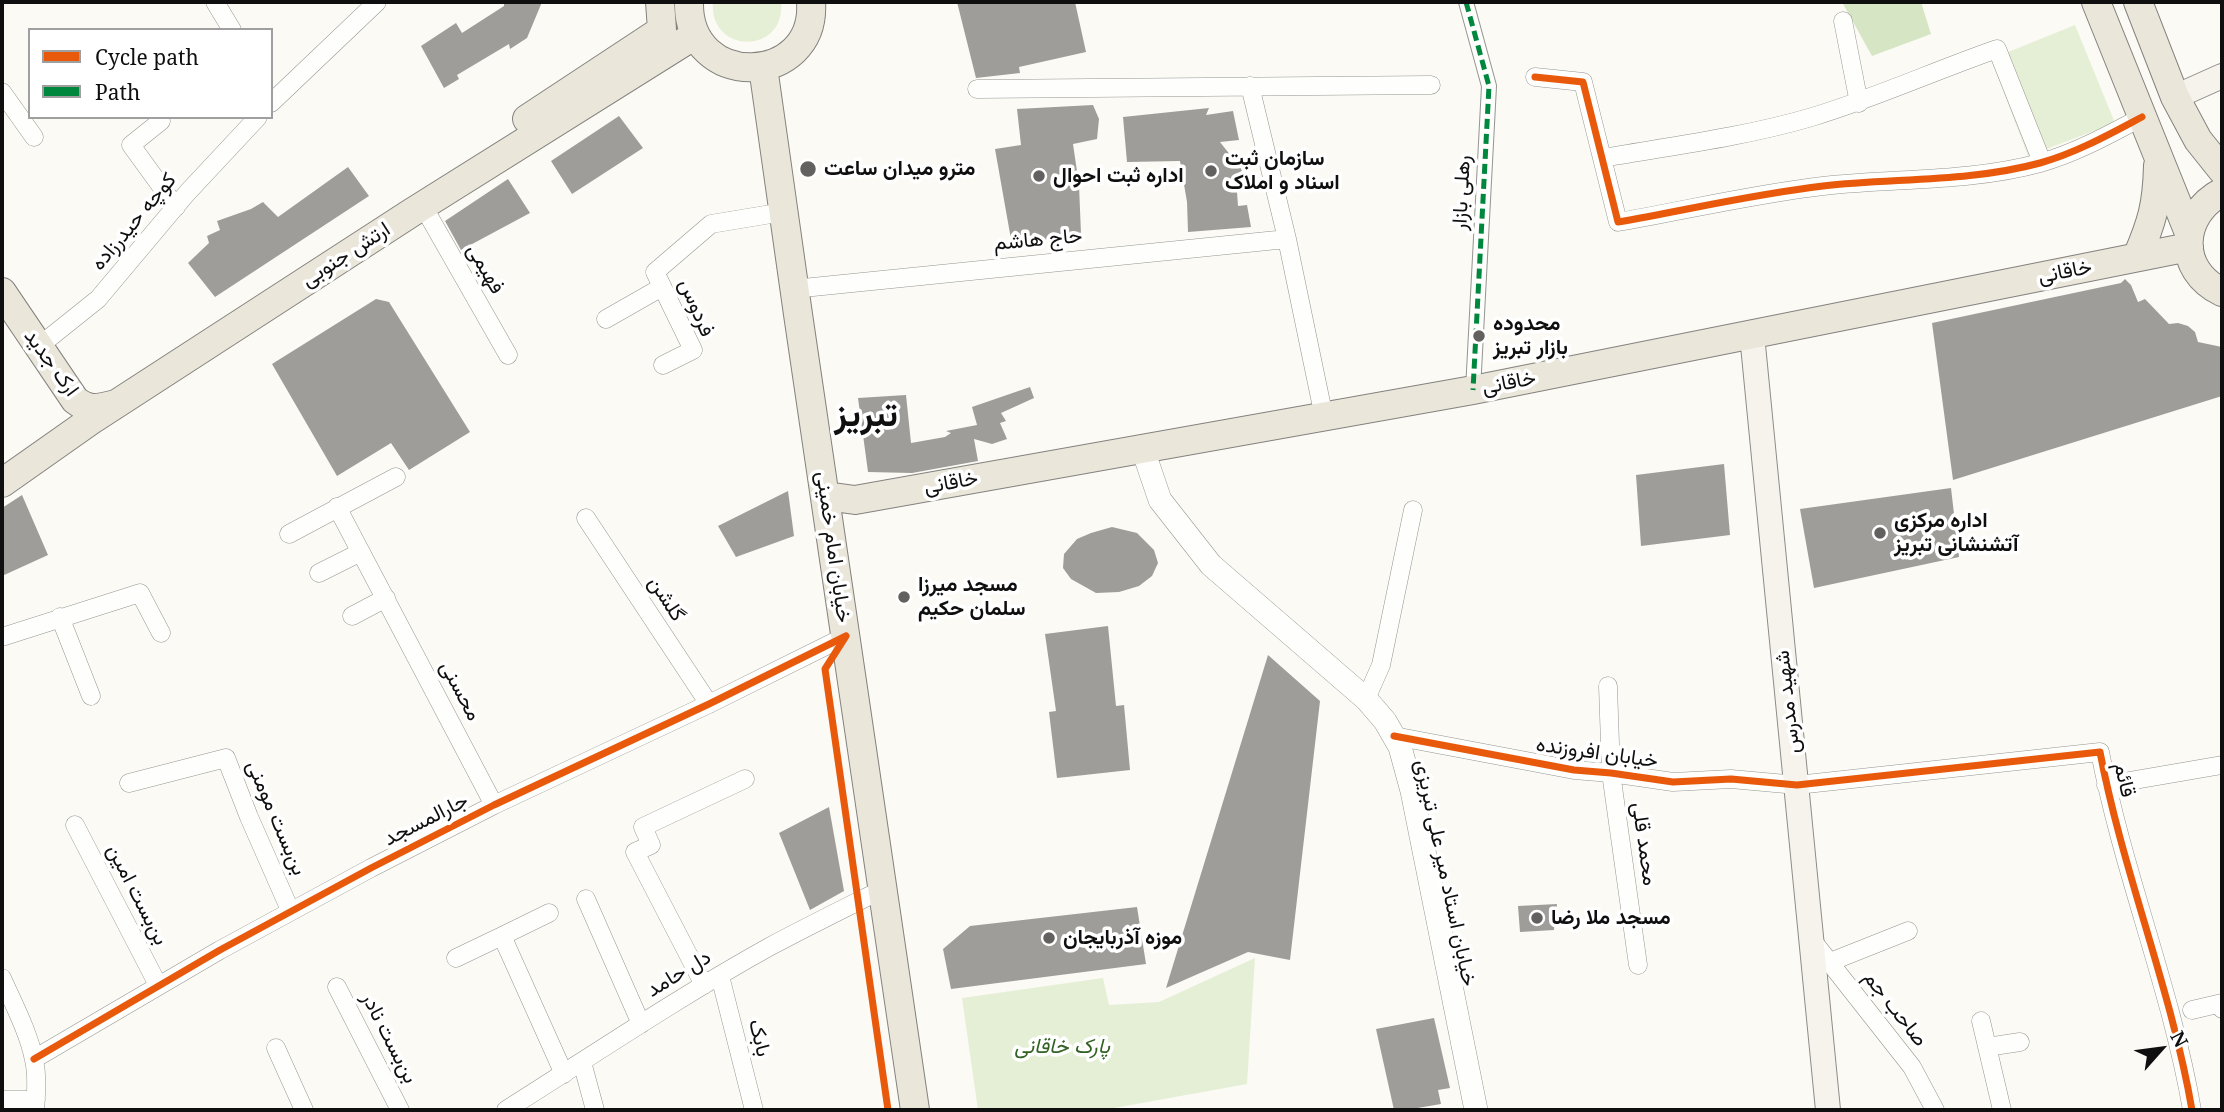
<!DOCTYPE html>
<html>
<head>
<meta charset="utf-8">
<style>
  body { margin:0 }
  #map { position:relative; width:2224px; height:1112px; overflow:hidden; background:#fbfaf4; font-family:"Noto Serif",serif }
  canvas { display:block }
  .frame { position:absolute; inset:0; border:4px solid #0f0f0f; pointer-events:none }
  .legend { position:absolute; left:28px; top:28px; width:245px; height:91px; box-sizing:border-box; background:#fff; border:2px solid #9f9f9f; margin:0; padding:9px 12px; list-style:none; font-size:21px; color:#0f0f0f }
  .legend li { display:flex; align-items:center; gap:14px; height:35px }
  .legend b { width:35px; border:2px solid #9f9f9f }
  .north { position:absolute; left:2126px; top:1014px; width:70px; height:70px; -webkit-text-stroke:5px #fff; paint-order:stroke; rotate:62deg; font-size:19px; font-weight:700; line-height:28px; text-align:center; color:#0f0f0f }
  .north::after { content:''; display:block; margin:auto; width:24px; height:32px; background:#0f0f0f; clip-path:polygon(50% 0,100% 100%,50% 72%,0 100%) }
</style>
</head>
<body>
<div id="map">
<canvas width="2224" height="1112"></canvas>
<div class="frame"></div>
<ul class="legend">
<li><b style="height:9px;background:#e8590c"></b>Cycle path</li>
<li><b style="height:9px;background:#00873e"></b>Path</li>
</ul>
<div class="north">N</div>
</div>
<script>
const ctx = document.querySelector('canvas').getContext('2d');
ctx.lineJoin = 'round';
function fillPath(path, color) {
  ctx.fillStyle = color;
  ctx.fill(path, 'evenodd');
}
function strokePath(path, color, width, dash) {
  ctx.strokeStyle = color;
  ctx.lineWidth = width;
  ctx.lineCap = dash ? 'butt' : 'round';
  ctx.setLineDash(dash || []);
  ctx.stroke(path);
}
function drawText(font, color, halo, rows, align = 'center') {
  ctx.font = font + ' "Noto Serif",Vazirmatn,serif';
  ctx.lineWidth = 7;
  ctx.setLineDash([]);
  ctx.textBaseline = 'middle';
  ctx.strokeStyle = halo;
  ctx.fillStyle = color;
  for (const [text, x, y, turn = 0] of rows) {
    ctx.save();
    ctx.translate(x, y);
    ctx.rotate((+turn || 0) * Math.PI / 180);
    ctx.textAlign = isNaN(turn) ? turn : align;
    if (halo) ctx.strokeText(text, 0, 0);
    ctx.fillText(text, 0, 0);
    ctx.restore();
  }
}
const green = new Path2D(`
  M713 2H781C786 55 709 55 713 2Z
  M2075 25 2115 123 2028 156 1991 59Z
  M1255 958 1247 1084 1103 1110H978L962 998 1103 978 1109 1005 1159 1002Z`);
const forest = new Path2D(`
  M1842 2H1921L1931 34 1872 56Z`);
const building = new Path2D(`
  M504 2H542L527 38 510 49 509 44 457 75 459 79 444 88 421 46 456 23 462 33 504 6Z
  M957 2H1075L1086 52 1019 67 1020 73 976 78Z
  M1093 105 1099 119 1097 139 1073 144 1079 185 1081 234 1012 245 995 149 1021 145 1017 109Z
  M1209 108 1206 115 1233 111 1239 140 1220 142 1242 170 1236 178 1238 206 1247 205 1251 227 1188 232 1187 202 1180 161 1127 162 1123 117Z
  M619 116 643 148 572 194 551 161Z
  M348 167 369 196 215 297 188 263 209 243 207 236 220 230 217 221 251 209 263 202 278 217Z
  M508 179 530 213 461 250 445 221Z
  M2125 279 2131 285 2138 302 2145 299 2169 324 2178 323 2188 326 2195 332 2198 342 2222 347V396L1953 480 1932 323 2121 283Z
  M376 299 389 302 470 432 409 470 391 443 337 476 272 364Z
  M1030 387 1034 398 1001 413 1006 421 1000 423 1007 439 992 444 974 439 978 461 912 473 868 472 858 398 906 395 911 443 945 437 951 433 946 431 977 425 972 407Z
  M1724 464 1730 535 1641 546 1636 475Z
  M1951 488 1959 557 1814 588 1800 509Z
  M788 491 794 536 736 557 718 526Z
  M22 495 48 555 2 576V508Z
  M1112 527 1137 533 1154 550 1158 563 1152 576 1139 586 1119 592 1096 593 1071 579 1063 568 1064 554 1077 539 1091 533Z
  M1108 626 1116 706 1124 705 1130 770 1057 778 1049 712 1056 711 1045 634Z
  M1268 655 1320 701 1290 960 1248 952 1166 988Z
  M829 807 844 891 810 910 779 833Z
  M1557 904 1554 930 1520 932 1518 906Z
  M1137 907 1146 964 951 989 943 949 970 926Z
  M1434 1018 1450 1088 1438 1090 1441 1104 1406 1110H1394L1376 1029Z`);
const pedestrian = new Path2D(`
  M1466 2 1489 86 1473 390`);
const minor = new Path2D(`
  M215 2 232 30
  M1843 21 1859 103
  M1535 77 1583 82 1618 222C1687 210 1754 194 1823 186 1896 178 1970 182 2040 163 2076 153 2110 134 2142 117
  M1250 86 1287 239 1324 417
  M977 89 1431 85
  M2 92 34 137
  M271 103 377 2
  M161 121 131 145 176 207
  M1602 158C1672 146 1744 137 1812 117 1875 98 1934 71 1997 49L2042 162
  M423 206 508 355
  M793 289 1287 239
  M606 319 662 287
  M38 347 98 299 187 193 258 117
  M663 365 693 350 655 272 711 224 783 212
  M337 507 494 805
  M586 518 709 704
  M289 534 396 477
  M319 573 361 552
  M352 616 386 598
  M60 617 91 696
  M2 637 140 593 161 633
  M1608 686 1611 773 1638 965
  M1366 699 1381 665 1413 510
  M1394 736 1574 770 1611 773 1673 782 1731 779 1797 785 2100 752C2123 873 2171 988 2192 1110
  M129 783 226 758 249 817 290 910
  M2106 785 2222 765
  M75 825 158 985
  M586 899 641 1024
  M549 913 502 936 564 1074
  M1812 940 1912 1067 1935 1110
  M456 958 502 936
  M1830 962 1908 931
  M720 976 754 1110
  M2 978C13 1003 29 1033 34 1060 38 1077 36 1094 35 1110
  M704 985 635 852 651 845 643 827 745 779
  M337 987 400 1110
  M2192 1010 2222 1003V1009
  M1981 1021 2002 1110
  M1987 1047 2020 1042
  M276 1048 304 1110
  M34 1059 220 950 371 868 494 805 709 704 846 636
  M582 1062 595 1110
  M2 1100H36
  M506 1110C593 1055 679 997 769 947 806 927 845 908 883 889`);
const tertiary = new Path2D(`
  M1143 450 1160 500 1211 565 1366 699 1385 721 1400 747 1412 791 1476 1110`);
const secondary = new Path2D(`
  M2175 97 2222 76
  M1752 335 1828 1110`);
const primary = new Path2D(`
  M689 2C687 91 817 87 811 2
  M2096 2 2189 233
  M2138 2 2175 97 2198 140 2222 170
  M763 67C811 415 865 762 915 1110
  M527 119 662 30 660 2
  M2222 192C2179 215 2176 270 2222 292
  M2137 257C2152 222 2157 205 2158 166
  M2 292 75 400C90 412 99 408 116 404
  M2 483 90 421 411 213 695 35
  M826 496 855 500 1473 390 2189 247`);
const quiet = new Path2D(`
  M1466 2 1489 86 1473 390`);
const cycleway = new Path2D(`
  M1535 77 1583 82 1618 222C1687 210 1754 194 1823 186 1896 178 1970 182 2040 163 2076 153 2110 134 2142 117
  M846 636 825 669 888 1110
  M1394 736 1574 770 1611 773 1673 782 1731 779 1797 785 2100 752C2123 873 2171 988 2192 1110
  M34 1059 220 950 371 868 494 805 709 704 846 636`);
const markers = [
  [808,169,9,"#62615f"],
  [1211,171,7,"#62615f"],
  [1039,176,7,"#62615f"],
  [1479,336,7,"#62615f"],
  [1880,533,7,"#62615f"],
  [904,597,7,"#62615f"],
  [1537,918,7,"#62615f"],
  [1049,938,7,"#62615f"]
];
const poiNames = [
  ["سازمان ثبت",1225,159],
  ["اسناد و املاک",1225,183],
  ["مترو میدان ساعت",824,169],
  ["اداره ثبت احوال",1053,176],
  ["محدوده",1493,324],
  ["بازار تبریز",1493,348],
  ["اداره مرکزی",1894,521],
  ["آتشنشانی تبریز",1894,545],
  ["مسجد میرزا",918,585],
  ["سلمان حکیم",918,609],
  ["مسجد ملا رضا",1551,918],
  ["موزه آذربایجان",1063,938]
];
const streetNames = [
  ["رهلی بازار",1462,193,-87],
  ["کوچه حیدرزاده",134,222,-50],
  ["حاج هاشم",1038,240,-5],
  ["ارتش جنوبی",346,255,-33],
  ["فهیمی",485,269,60],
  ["خاقانی",2065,272,-11],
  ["فردوس",696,308,67],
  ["ارک جدید",51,363,54],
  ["خاقانی",1509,383,-11],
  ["خاقانی",951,483,-10],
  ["خیابان امام خمینی",833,547,82],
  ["گلشن",666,599,57],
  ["محسنی",460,691,62],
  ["شهید مدرس",1788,702,-96],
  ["خیابان افروزنده",1597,753,8],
  ["قائم",2124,780,77],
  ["بن‌بست مومنی",276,818,67],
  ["جارالمسجد",426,820,-27],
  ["محمد قلی",1644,844,82],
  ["خیابان استاد میر علی تبریزی",1445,873,78],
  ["بن‌بست امین",137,895,63],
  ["دل حامد",679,974,-31],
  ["صاحب جم",1895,1009,52],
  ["بن‌بست نادر",389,1038,63],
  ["بابک",759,1038,76]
];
const parkNames = [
  ["پارک خاقانی",1062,1047]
];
const townNames = [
  ["تبریز",866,416]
];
fillPath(green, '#e5efd6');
fillPath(forest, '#d6e6c4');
fillPath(building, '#9f9d99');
strokePath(pedestrian, '#959592', 16);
strokePath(minor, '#959592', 19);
strokePath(tertiary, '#959592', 24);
strokePath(secondary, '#8c8b89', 26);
strokePath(primary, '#83827f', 30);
strokePath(pedestrian, '#fefefd', 14);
strokePath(minor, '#fefefd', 18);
strokePath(tertiary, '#fefefd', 23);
strokePath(secondary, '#f5f3eb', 24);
strokePath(primary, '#ebe6da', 28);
strokePath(quiet, '#00873e', 5, [10, 5]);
strokePath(cycleway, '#e8590c', 7);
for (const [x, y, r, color] of markers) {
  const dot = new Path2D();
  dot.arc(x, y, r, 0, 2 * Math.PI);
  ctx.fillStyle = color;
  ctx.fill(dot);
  strokePath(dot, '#fff', 2.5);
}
drawText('bold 21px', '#0f0f0f', '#fff', poiNames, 'left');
drawText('21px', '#0f0f0f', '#fff', streetNames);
drawText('italic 21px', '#316223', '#fff', parkNames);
drawText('bold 35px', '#0f0f0f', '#fff', townNames);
</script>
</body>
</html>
